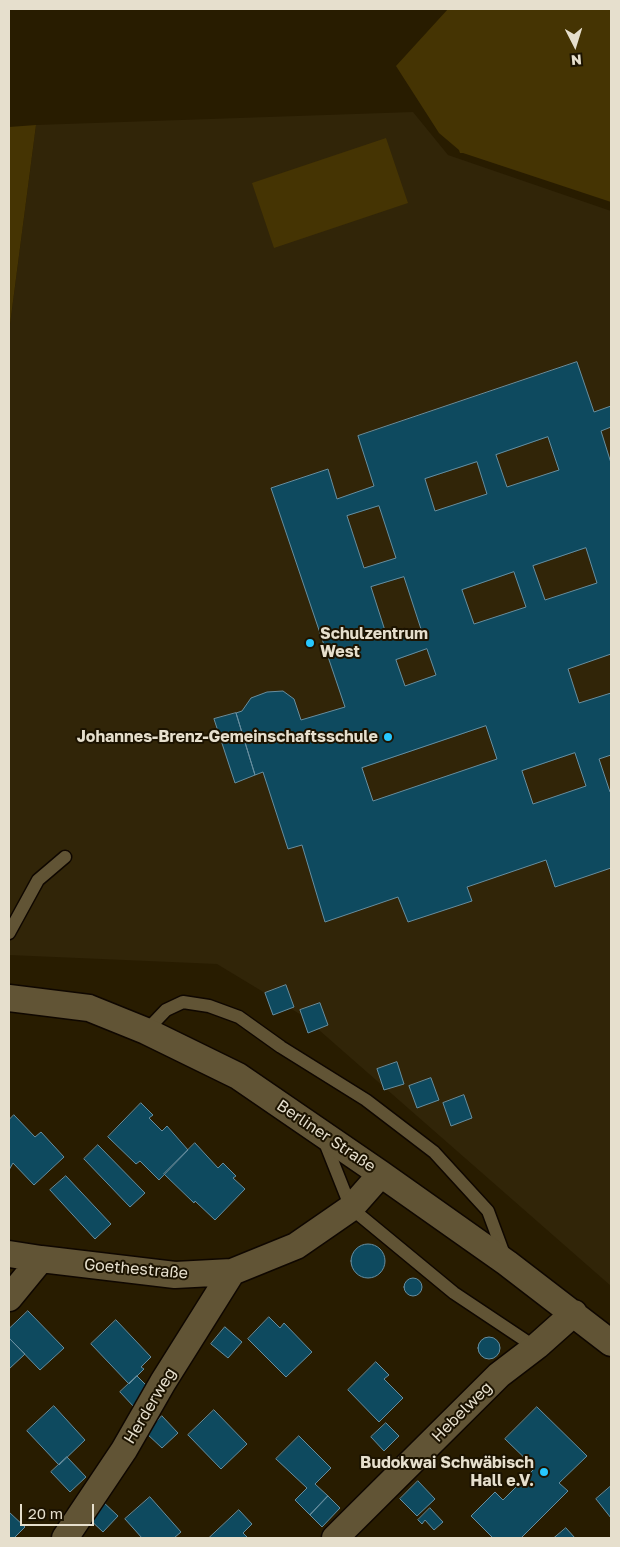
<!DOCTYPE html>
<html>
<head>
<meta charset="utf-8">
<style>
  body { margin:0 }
  #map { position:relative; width:620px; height:1547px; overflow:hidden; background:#281c00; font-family:"Golos Text",sans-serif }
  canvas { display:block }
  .frame { position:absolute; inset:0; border:10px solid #e6dfcd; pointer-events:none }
  .north { position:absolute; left:550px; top:20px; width:50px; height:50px; -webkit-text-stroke:4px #1c1300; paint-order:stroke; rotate:175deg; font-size:14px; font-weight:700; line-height:20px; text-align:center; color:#e6dfcd }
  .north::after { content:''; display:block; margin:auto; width:18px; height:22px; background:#e6dfcd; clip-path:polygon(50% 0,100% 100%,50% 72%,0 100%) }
  .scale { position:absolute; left:20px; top:1504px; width:74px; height:22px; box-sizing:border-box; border:2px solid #e6dfcd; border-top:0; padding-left:6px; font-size:15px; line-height:18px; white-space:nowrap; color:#e6dfcd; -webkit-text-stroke:4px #1c1300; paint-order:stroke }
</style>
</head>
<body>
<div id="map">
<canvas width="620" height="1547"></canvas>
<div class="frame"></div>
<div class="north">N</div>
<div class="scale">20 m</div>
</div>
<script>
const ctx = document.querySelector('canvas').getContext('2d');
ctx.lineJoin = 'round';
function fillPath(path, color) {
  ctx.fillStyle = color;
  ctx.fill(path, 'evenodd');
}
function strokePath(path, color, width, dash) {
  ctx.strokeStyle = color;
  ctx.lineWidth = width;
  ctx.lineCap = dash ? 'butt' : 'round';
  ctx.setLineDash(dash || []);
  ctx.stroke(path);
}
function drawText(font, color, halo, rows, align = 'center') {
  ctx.font = font + ' "Golos Text",sans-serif';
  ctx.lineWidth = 4;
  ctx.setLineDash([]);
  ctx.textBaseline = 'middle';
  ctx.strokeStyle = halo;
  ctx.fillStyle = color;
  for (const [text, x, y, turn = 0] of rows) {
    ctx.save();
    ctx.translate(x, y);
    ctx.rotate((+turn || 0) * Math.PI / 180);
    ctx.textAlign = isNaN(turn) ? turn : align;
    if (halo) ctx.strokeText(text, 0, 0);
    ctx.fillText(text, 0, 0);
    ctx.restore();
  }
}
const built = new Path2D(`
  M413 112 448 155 611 211V1286L303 1016 217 964 9 955V332L36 125Z`);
const green = new Path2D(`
  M448 9H611V202L463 153H460L459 150 439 133 396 66Z
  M36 125 9 332V127Z
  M386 138 408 203 274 248 252 183Z`);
const building = new Path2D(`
  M577 362 594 412 611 406V427L601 431 611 463V654L568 669 579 703 611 693V755L599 759 610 792 611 791V868L555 887 546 860 467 887 472 901 408 922 398 897 325 922 302 845 288 849 263 772 255 775 236 713 242 711 251 698 267 692 283 691 294 699 301 720 345 707 271 488 328 469 337 499 374 486 358 436ZM548 437 559 470 507 487 496 455ZM477 462 487 494 435 511 425 479ZM379 506 396 558 364 568 347 516ZM586 548 597 583 545 600 533 566ZM514 572 526 607 474 624 462 590ZM404 577 421 629 388 640 371 587ZM427 649 436 675 405 686 396 660ZM486 726 497 759 373 801 362 768ZM575 753 586 786 533 804 522 771Z
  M236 713 255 775 235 783 214 719Z
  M286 985 294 1007 273 1015 265 993Z
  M320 1003 328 1025 308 1033 300 1010Z
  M397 1062 404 1084 384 1090 377 1069Z
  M431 1078 439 1100 417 1108 409 1086Z
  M464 1095 472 1118 451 1126 443 1103Z
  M141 1103 153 1115 149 1118 162 1131 167 1126 188 1150 159 1180 140 1161 136 1164 108 1137Z
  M14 1115 35 1137 41 1132 64 1157 34 1185 13 1163 9 1170V1120Z
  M195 1143 218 1168 223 1163 236 1176 233 1178 245 1189 215 1220 195 1201 194 1203 164 1174Z
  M98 1145 145 1193 130 1207 84 1159Z
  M66 1176 111 1224 95 1239 50 1190Z
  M351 1261a17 17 0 1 1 34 0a17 17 0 1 1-34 0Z
  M404 1287a9 9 0 1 1 18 0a9 9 0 1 1-18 0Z
  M28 1311 64 1348 40 1370 9 1338V1329Z
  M269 1317 280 1328 284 1323 312 1352 286 1377 248 1339Z
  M116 1320 151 1357 141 1367 144 1369 129 1384 91 1344Z
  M225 1327 242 1342 228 1358 211 1344Z
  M478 1348a11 11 0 1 1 22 0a11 11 0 1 1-22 0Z
  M10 1339 25 1354 9 1369V1340Z
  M376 1362 389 1375 384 1379 403 1398 379 1422 348 1390Z
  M137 1376 151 1390 134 1407 120 1392Z
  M54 1406 85 1440 59 1465 27 1431Z
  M537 1407 587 1456 559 1483 568 1491 521 1538H493L471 1516 495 1492 503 1500 535 1468 505 1439Z
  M214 1410 247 1444 221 1469 188 1435Z
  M162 1416 178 1433 162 1448 146 1433Z
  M386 1423 399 1436 384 1451 371 1437Z
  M299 1436 331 1468 315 1484 328 1496 310 1515 295 1500 307 1488 276 1459Z
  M67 1457 86 1477 70 1492 51 1472Z
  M418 1481 435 1499 417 1516 400 1499Z
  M611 1486V1518L596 1499Z
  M328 1496 340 1508 322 1527 310 1515Z
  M150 1497 181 1532 174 1538H142L125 1519Z
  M101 1500 118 1516 103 1532 86 1516Z
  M430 1508 443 1522 434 1530 425 1520 422 1524 418 1520Z
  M239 1510 252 1524 243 1533 248 1538H209Z
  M9 1512 25 1527 14 1538H9Z
  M566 1528 575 1538H554Z`);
const service = new Path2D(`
  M9 933 38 880 65 857
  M146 1031 166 1010 183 1002 209 1006 239 1017 281 1047 366 1100 434 1152 488 1211 505 1257
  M324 1140 351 1208 454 1293 526 1341 537 1346`);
const minor = new Path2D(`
  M9 998 89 1008 146 1031 238 1076 381 1174 507 1263 611 1343
  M9 1254 41 1259 175 1275 232 1272 296 1246 351 1208 381 1174
  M9 1298 41 1259
  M65 1538 124 1450 163 1382 232 1272
  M335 1538 499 1375 537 1346 574 1313`);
const markers = [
  [310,643,5,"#27c8ff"],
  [388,737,5,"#27c8ff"],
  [544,1472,5,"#27c8ff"]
];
const poiNames = [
  ["Schulzentrum",320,634,"left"],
  ["West",320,652,"left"],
  ["Johannes-Brenz-Gemeinschaftsschule",378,737],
  ["Budokwai Schwäbisch",534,1463],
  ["Hall e.V.",534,1481]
];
const streetNames = [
  ["Berliner Straße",326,1136,34],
  ["Goethestraße",136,1269,5],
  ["Herderweg",150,1406,-59],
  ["Hebelweg",462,1412,-45]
];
fillPath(built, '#312508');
fillPath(green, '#453403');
fillPath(building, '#0e4a5f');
strokePath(building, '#678e9f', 1);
strokePath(service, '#0f0700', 15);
strokePath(minor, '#0f0700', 29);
strokePath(service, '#615435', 12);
strokePath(minor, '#615435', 26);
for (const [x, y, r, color] of markers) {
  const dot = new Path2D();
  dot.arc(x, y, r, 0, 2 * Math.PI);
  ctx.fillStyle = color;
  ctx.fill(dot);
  strokePath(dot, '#1c1300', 2);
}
drawText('bold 16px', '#e6dfcd', '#1c1300', poiNames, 'right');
drawText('16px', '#e6dfcd', '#1c1300', streetNames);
</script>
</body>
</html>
